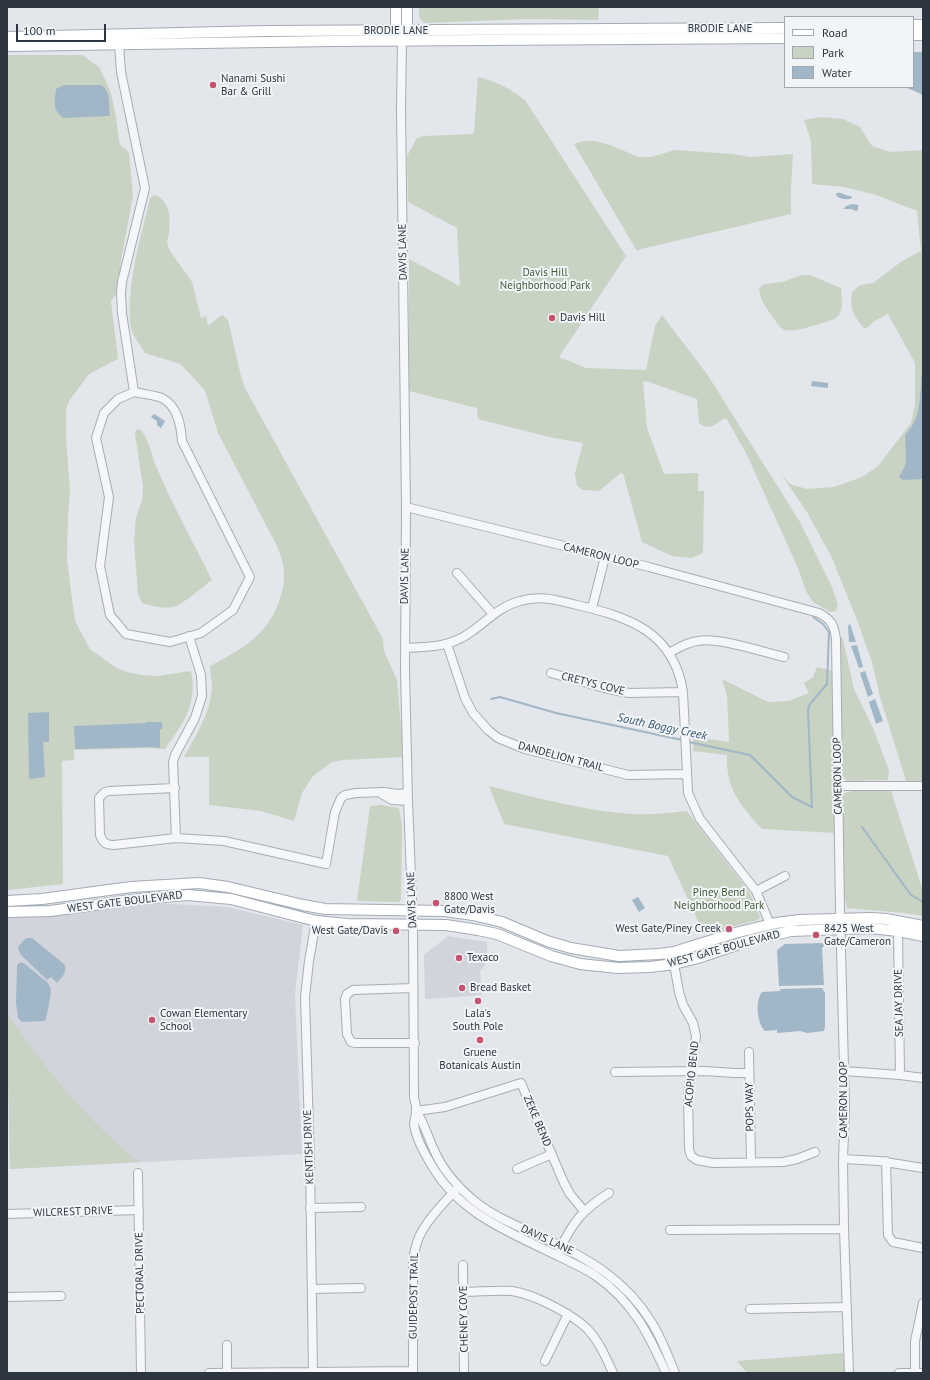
<!DOCTYPE html>
<html>
<head>
<meta charset="utf-8">
<style>
  body { margin:0 }
  #map { position:relative; width:930px; height:1380px; overflow:hidden; background:#e3e6ea; font-family:"PT Sans",sans-serif }
  canvas { display:block }
  .frame { position:absolute; inset:0; border:8px solid #2c3540; pointer-events:none }
  .legend { position:absolute; left:784px; top:16px; width:130px; height:72px; box-sizing:border-box; background:#f2f5f7; border:1px solid #a3a8ae; margin:0; padding:5px 7px; list-style:none; font-size:12px; color:#2c3540 }
  .legend li { display:flex; align-items:center; gap:8px; height:20px }
  .legend b { width:20px; border:1px solid #a3a8ae }
  .scale { position:absolute; left:16px; top:24px; width:90px; height:18px; box-sizing:border-box; border:2px solid #2c3540; border-top:0; padding-left:5px; font-size:12px; line-height:14px; white-space:nowrap; color:#2c3540; -webkit-text-stroke:3px #f2f5f7; paint-order:stroke }
</style>
</head>
<body>
<div id="map">
<canvas width="930" height="1380"></canvas>
<div class="frame"></div>
<ul class="legend">
<li><b style="height:5px;background:#fff"></b>Road</li>
<li><b style="height:11px;background:#c9d3c4"></b>Park</li>
<li><b style="height:11px;background:#a1b6c6"></b>Water</li>
</ul>
<div class="scale">100 m</div>
</div>
<script>
const ctx = document.querySelector('canvas').getContext('2d');
ctx.lineJoin = 'round';
function fillPath(path, color) {
  ctx.fillStyle = color;
  ctx.fill(path, 'evenodd');
}
function strokePath(path, color, width, dash) {
  ctx.strokeStyle = color;
  ctx.lineWidth = width;
  ctx.lineCap = dash ? 'butt' : 'round';
  ctx.setLineDash(dash || []);
  ctx.stroke(path);
}
function drawText(font, color, halo, rows, align = 'center') {
  ctx.font = font + ' "PT Sans",sans-serif';
  ctx.lineWidth = 4;
  ctx.setLineDash([]);
  ctx.textBaseline = 'middle';
  ctx.strokeStyle = halo;
  ctx.fillStyle = color;
  for (const [text, x, y, turn = 0] of rows) {
    ctx.save();
    ctx.translate(x, y);
    ctx.rotate((+turn || 0) * Math.PI / 180);
    ctx.textAlign = isNaN(turn) ? turn : align;
    if (halo) ctx.strokeText(text, 0, 0);
    ctx.fillText(text, 0, 0);
    ctx.restore();
  }
}
const built = new Path2D(`
  M155 903 228 907 303 925 295 994 302 1154 10 1169 7 1045V917L52 916Z
  M448 936 487 942V962L480 971 482 995 425 999 424 955Z`);
const green = new Path2D(`
  M419 7H599L598 20 530 19 425 23C418 19 419 15 419 7Z
  M7 55H82L99 67 105 79 111 93 116 117 119 141 121 146 125 148 129 153 133 195 121 261 118 292 111 301 118 359 89 374 69 401 66 409V438L70 490 68 517 67 560 75 621 90 649 115 667 127 672 142 675 157 676 191 671C198 704 183 724 165 749L148 748 74 750V760L62 761 63 884 8 890H7Z
  M478 77C499 82 508 88 525 100L626 256 559 357 586 368 646 370 655 326 662 315 707 374 800 522 832 587 838 605 836 611 830 612 813 602 806 591 798 568 746 453 726 418C715 423 710 432 699 423L697 399 646 381 643 382 647 428 664 474 698 473V491H704L703 553 692 558 672 556 642 542 623 473H621L599 491 583 490 577 486 575 473 583 443 554 438 478 419 477 408 409 391V259L460 286 457 228 408 202 407 156 417 138 424 136 472 134 474 132Z
  M821 117 843 119 860 127 872 146 891 152 923 150V783L907 784 880 697 872 662 857 620 832 558 807 512 781 474 790 484 807 489 834 487 862 477 878 466 911 423 915 405V363L888 314 875 321 865 329C853 315 850 310 852 292L860 285 873 283 902 261 921 251 917 211 876 195 844 187 812 184 811 141 804 120Z
  M584 141H596L613 146 638 157H651L675 150 732 154 751 157 793 154 791 189V214L641 249 637 251 574 144Z
  M155 195C173 201 171 228 167 243L170 251 192 282 201 318 206 316 208 326 219 317 223 315 228 320 241 376 245 388 383 639 384 651 397 680 402 737 403 757 343 760 332 762 313 776 302 793 294 821 261 811 209 805V757H184C196 735 210 714 212 688 212 681 210 673 210 666 242 649 269 635 280 598 284 587 285 575 283 564 282 558 279 552 277 546L218 433 205 391 190 374 180 364 145 353C141 346 133 336 131 329 125 288 141 237 150 198Z
  M801 275H810L841 288C842 301 845 315 832 320 822 323 794 333 785 330 779 328 774 318 770 313 764 305 760 298 759 288L765 284 783 282Z
  M139 429C147 433 152 455 155 464 172 504 193 542 212 580 204 586 182 605 173 607 163 609 152 606 142 603L138 594 134 542 136 518 142 500 143 487 135 434 136 430Z
  M841 637 843 639 844 644 854 689 874 730 889 771 888 780 848 781 845 779 842 775 841 737Z
  M817 667 833 671 835 833 762 829C740 805 726 789 727 755L693 751V737L729 742 727 696 722 679 768 702 789 701 809 693 804 683 813 677Z
  M489 786C534 797 586 811 632 814 651 815 669 813 687 811L750 893 760 917 758 920 704 934 668 856 504 824Z
  M852 791H891L923 891V916L904 913 847 908 844 893 842 799 845 793Z
  M380 805 399 808 402 826 401 900 398 902 357 901 370 806Z
  M7 1014C46 1068 87 1121 139 1162L10 1169Z
  M843 1353 845 1373H747L737 1361Z`);
const water = new Path2D(`
  M913 52H923V97L921 94 905 87H913Z
  M64 85H101C111 91 109 105 110 116L64 118C52 111 55 101 56 89Z
  M837 193C843 192 844 196 851 196L852 198C848 200 840 200 836 195Z
  M852 204 858 205V210L856 211 851 209H843L846 206Z
  M923 370V479L903 480 899 477 905 466 906 460 905 435C920 419 919 406 921 386 921 380 921 375 923 370Z
  M812 381 828 383V388L811 386Z
  M154 414 165 421 161 428 157 425V421L151 417Z
  M850 624 856 642H849L848 626Z
  M857 645 863 667 859 668 851 646Z
  M865 671 873 694 868 697 860 673Z
  M875 699 883 721 876 724 869 702Z
  M49 712V742H43L45 777 29 779 28 713Z
  M146 722H162V729H160V748L150 747 75 749 74 726 146 723Z
  M638 897 645 908 639 912 632 900Z
  M26 938H32L64 964C68 972 62 977 57 983L51 977 47 980 20 954 18 947Z
  M824 943V946L822 948 824 985 779 986 777 950 785 944Z
  M21 962 25 964 48 983C49 986 50 987 51 989 51 995 47 1017 45 1021L22 1022 18 1018 16 1003 17 969V965Z
  M819 988H822L825 993V1027L824 1031 807 1033 800 1031 777 1033V1030L765 1031C757 1023 755 1001 762 992L780 991V989Z`);
const stream = new Path2D(`
  M491 699 500 697 556 713 682 740
  M689 742 750 755 792 797 812 807 808 710 810 704 827 684 829 632 823 624 813 617
  M862 827 911 895 923 902`);
const minor = new Path2D(`
  M402 41 401 109 406 507 405 671 408 801 413 925 414 1097C415 1102 417 1108 416 1112 416 1116 414 1120 414 1124 416 1139 425 1154 432 1166 461 1215 510 1232 558 1256 571 1262 584 1268 596 1276 632 1301 649 1334 666 1373
  M119 44 121 72 145 188 122 282 121 293 122 313 134 392C143 394 154 395 162 398 178 406 181 426 182 441L250 577 233 610 201 633 170 642 126 634 110 615 100 566 109 497 96 438 104 413 118 399 134 392
  M406 507 649 567 819 613C832 620 834 625 836 639L840 910 845 1107 843 1159 844 1229 849 1373
  M457 573 493 614
  M592 608 605 557
  M447 644 465 698 473 713 488 730 498 738 525 749 628 775 686 774
  M405 648C429 647 451 647 471 632 487 621 500 606 520 601 540 595 556 600 577 605 629 617 674 632 683 692L688 793 700 819 756 891 770 924
  M669 653C678 648 687 642 698 641 719 637 762 652 784 657
  M551 673 608 689 629 693 683 692
  M838 786H923
  M175 788 109 791 105 792 99 798 100 835C103 843 106 845 114 845L176 838 173 762 175 755 195 718 202 696 201 675 189 636
  M380 793 392 800 408 801
  M176 838 224 841 326 864 335 812 341 798 345 795 356 793 384 792 397 794 407 793
  M756 891 785 876
  M898 931 900 1075
  M674 964 679 992 683 1005 693 1023 696 1036 692 1071 688 1094 689 1149 691 1156 697 1160 713 1163 783 1162 797 1159 815 1152
  M413 988 353 990 347 994 345 999 347 1034 351 1042 355 1043H415
  M749 1052 751 1162
  M844 1071 900 1075 923 1078
  M615 1072 705 1071 734 1073H749
  M416 1111C425 1124 428 1138 435 1152 443 1170 457 1186 472 1199 493 1217 520 1227 544 1238 589 1259 626 1280 652 1323 662 1339 668 1356 675 1373
  M416 1111 445 1107 521 1083 564 1183 570 1194 584 1211
  M843 1159 879 1161 923 1168
  M886 1161 888 1235 893 1242 923 1248
  M517 1169 552 1154
  M138 1173 141 1373
  M310 1208 361 1207
  M7 1214 139 1210
  M670 1230 844 1229
  M559 1251C573 1222 582 1210 609 1193
  M463 1265 464 1373
  M312 1289 361 1288
  M463 1292C479 1292 496 1290 512 1291 525 1293 537 1298 549 1304 589 1324 595 1333 613 1373
  M7 1297 61 1296
  M750 1309 847 1307
  M227 1345V1373
  M545 1361 568 1314
  M209 1373 413 1371
  M313 1373 310 1163 305 997 309 961 316 921
  M413 1373V1262C414 1253 416 1243 420 1235 428 1219 443 1203 456 1190
  M899 1373H923
  M915 1373V1341L923 1303`);
const major = new Path2D(`
  M396 7V31L399 35
  M913 25H923
  M405 35 407 31V7
  M913 35H923
  M7 37 267 31 785 28
  M7 46 333 41 785 38
  M7 901 42 899 131 887 199 883 228 887 303 905 325 909 445 911 473 915 502 922 547 941 571 948 619 956 659 954 674 952 735 933 776 923 799 920 872 918 886 919 923 926
  M7 912 50 911 139 899 188 895 231 899 316 921 347 924 446 925 478 930 497 934 551 956 580 964 618 968 650 967 674 964 698 958 751 940 791 931 871 928 898 931 923 936`);
const markers = [
  [213,85,4,"#c3536e"],
  [552,318,4,"#c3536e"],
  [436,903,4,"#c3536e"],
  [729,929,4,"#c3536e"],
  [396,931,4,"#c3536e"],
  [816,935,4,"#c3536e"],
  [459,958,4,"#c3536e"],
  [462,988,4,"#c3536e"],
  [478,1001,4,"#c3536e"],
  [152,1020,4,"#c3536e"],
  [480,1040,4,"#c3536e"]
];
const streetNames = [
  ["BRODIE LANE",720,29],
  ["BRODIE LANE",396,31],
  ["DAVIS LANE",403,252,-91],
  ["CAMERON LOOP",601,556,14],
  ["DAVIS LANE",405,576,-89],
  ["CRETYS COVE",593,684,14],
  ["DANDELION TRAIL",561,757,15],
  ["CAMERON LOOP",838,776,-91],
  ["DAVIS LANE",412,900,-92],
  ["WEST GATE BOULEVARD",125,902,-7],
  ["WEST GATE BOULEVARD",724,949,-15],
  ["SEA JAY DRIVE",899,1003,-91],
  ["ACOPIO BEND",692,1074,-84],
  ["CAMERON LOOP",844,1100,-90],
  ["POPS WAY",750,1107,-91],
  ["ZEKE BEND",537,1121,67],
  ["KENTISH DRIVE",309,1147,-92],
  ["WILCREST DRIVE",73,1212,-2],
  ["DAVIS LANE",547,1240,25],
  ["PECTORAL DRIVE",140,1273,-91],
  ["GUIDEPOST TRAIL",414,1296,-89],
  ["CHENEY COVE",464,1319,-91]
];
const poiNames = [
  ["Nanami Sushi",221,79],
  ["Bar & Grill",221,92],
  ["Davis Hill",560,318],
  ["8800 West",444,897],
  ["Gate/Davis",444,910],
  ["West Gate/Piney Creek",721,929,"right"],
  ["8425 West",824,929],
  ["Gate/Cameron",824,942],
  ["West Gate/Davis",388,931,"right"],
  ["Texaco",467,958],
  ["Bread Basket",470,988],
  ["Cowan Elementary",160,1014],
  ["School",160,1027],
  ["Lala's",478,1014,"center"],
  ["South Pole",478,1027,"center"],
  ["Gruene",480,1053,"center"],
  ["Botanicals Austin",480,1066,"center"]
];
const parkNames = [
  ["Davis Hill",545,273],
  ["Neighborhood Park",545,286],
  ["Piney Bend",719,893],
  ["Neighborhood Park",719,906]
];
const waterNames = [
  ["South Boggy Creek",662,727,12]
];
fillPath(built, '#d1d5db');
fillPath(green, '#c9d3c4');
fillPath(water, '#a1b6c6');
strokePath(stream, '#a1b6c6', 2);
strokePath(minor, '#a8adb4', 10);
strokePath(major, '#a3abb4', 12);
strokePath(minor, '#f5f6f8', 8);
strokePath(major, '#fff', 10);
for (const [x, y, r, color] of markers) {
  const dot = new Path2D();
  dot.arc(x, y, r, 0, 2 * Math.PI);
  ctx.fillStyle = color;
  ctx.fill(dot);
  strokePath(dot, '#f2f5f7', 1.5);
}
drawText('11px', '#2c3540', '#f2f5f7', streetNames);
drawText('11px', '#2c3540', '#f2f5f7', poiNames, 'left');
drawText('11px', '#445b3a', '#f2f5f7', parkNames);
drawText('italic 12px', '#395771', '#f2f5f7', waterNames);
</script>
</body>
</html>
